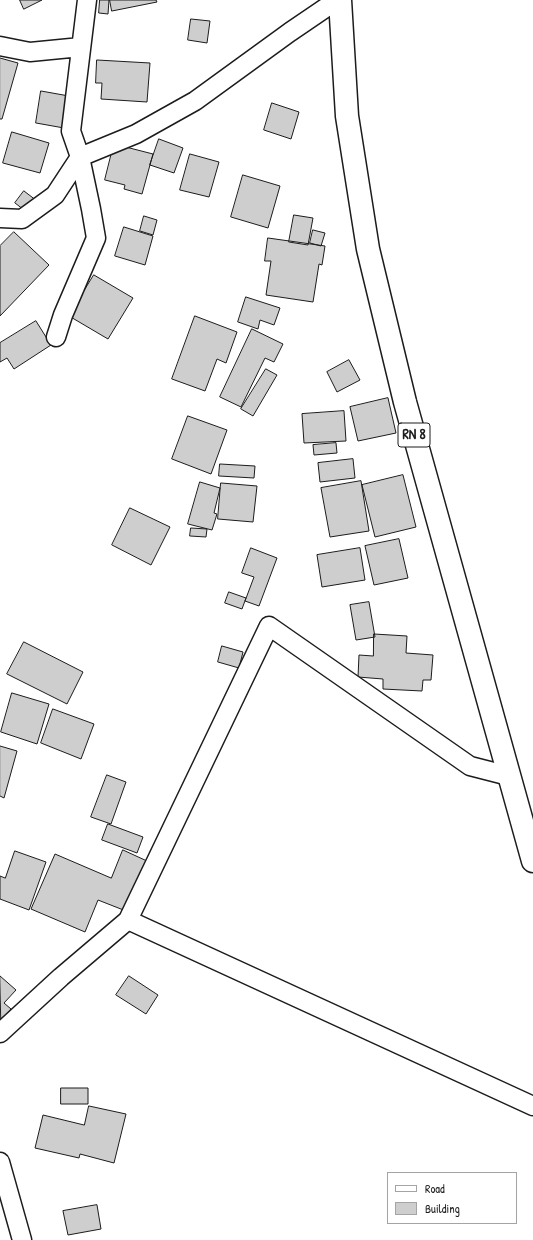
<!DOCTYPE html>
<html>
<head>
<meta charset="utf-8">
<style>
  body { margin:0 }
  #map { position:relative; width:533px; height:1240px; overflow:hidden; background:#fff; font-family:"Patrick Hand",sans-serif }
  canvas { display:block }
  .legend { position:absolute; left:387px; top:1172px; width:130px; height:52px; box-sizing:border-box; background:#fff; border:1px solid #a4a4a4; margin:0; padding:5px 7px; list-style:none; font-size:12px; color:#1c1c1c }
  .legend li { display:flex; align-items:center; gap:8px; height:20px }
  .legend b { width:20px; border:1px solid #a4a4a4 }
</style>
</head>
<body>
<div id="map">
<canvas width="533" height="1240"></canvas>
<ul class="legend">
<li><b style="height:5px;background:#fff"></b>Road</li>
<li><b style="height:11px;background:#cecece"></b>Building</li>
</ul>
</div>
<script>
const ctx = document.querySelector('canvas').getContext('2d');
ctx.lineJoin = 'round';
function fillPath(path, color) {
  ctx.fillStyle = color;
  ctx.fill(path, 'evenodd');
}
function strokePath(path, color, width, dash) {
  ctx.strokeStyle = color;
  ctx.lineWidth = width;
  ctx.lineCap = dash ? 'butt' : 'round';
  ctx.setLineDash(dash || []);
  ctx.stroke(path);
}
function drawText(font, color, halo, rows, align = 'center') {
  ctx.font = font + ' "Patrick Hand",sans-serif';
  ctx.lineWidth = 3.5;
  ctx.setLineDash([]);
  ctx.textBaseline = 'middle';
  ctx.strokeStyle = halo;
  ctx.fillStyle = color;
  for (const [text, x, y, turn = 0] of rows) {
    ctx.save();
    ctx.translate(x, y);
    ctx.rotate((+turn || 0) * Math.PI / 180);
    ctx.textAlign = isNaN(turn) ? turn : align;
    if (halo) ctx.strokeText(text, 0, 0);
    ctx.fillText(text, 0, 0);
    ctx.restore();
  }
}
const building = new Path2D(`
  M20 0H42L24 9Z
  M100 0H109L108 14 99 13Z
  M110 0H156L157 2 112 11Z
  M191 19 210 21 207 43 188 40Z
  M0 58 18 63 2 119H0Z
  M97 60 150 63 147 102 101 99 102 83H96Z
  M41 91 69 96 64 128 36 123Z
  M272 103 299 112 291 139 264 130Z
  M12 132 49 143 40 173 3 163Z
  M159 139 183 148 174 173 150 165Z
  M114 144 153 154 142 194 124 189 125 185 105 180Z
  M190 154 219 162 209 197 180 190Z
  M243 175 280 186 268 228 231 217Z
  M24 191 37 201 28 213 15 203Z
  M294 215 313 218 308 245 289 242Z
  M144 216 157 220 153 235 140 231Z
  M124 227 153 236 145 265 115 256Z
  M313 230 325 233 321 246 310 243Z
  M14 232 49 265 0 316V246Z
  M268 238 325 246 322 265 319 264 313 302 266 295 271 261H265Z
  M94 275 133 298 108 339 69 316Z
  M246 297 280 308 274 325 260 320 258 329 238 322Z
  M195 316 237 332 226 363 217 359 205 391 172 379Z
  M36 321 51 345 14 369 7 358 0 362V343Z
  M252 329 283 344 274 362 265 358 241 407 220 397Z
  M349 360 360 380 337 392 327 372Z
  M266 369 277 375 253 416 241 409Z
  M388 398 396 433 358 441 350 407Z
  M344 411 346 441 304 443 302 414Z
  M188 416 227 430 211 474 172 459Z
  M336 443 337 453 314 455 313 445Z
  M353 459 355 478 320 482 318 463Z
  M220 464 255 466 254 478 219 476Z
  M403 475 416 527 375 537 362 485Z
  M361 481 369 531 330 537 321 488Z
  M200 482 220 488 214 513 217 514 212 530 188 524Z
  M221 483 257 486 253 522 218 519Z
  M130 508 170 527 151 565 112 545Z
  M191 528 207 529 206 537 190 536Z
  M399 539 408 578 374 585 365 546Z
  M251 548 277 558 259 606 245 601 254 577 242 573Z
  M360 548 365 580 322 587 317 555Z
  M229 592 246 598 242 609 225 603Z
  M369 602 375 637 356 640 350 605Z
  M374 634 407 636 406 653 433 655 431 680H423L422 691 383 689V679L358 677 359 655 373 656Z
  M24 642 83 672 67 704 7 674Z
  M222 646 243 652 239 668 218 662Z
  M12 693 49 704 37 744 1 732Z
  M53 709 94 724 81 759 41 743Z
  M0 746 17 751 4 798 0 796Z
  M107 775 126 782 111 824 91 817Z
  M108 824 143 837 137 853 102 840Z
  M123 850 147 861 126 911 98 900 85 932 31 909 55 854 111 878Z
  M15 851 46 862 29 910 0 899V876L5 878Z
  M0 976 16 990 4 1003 11 1009 1 1021Z
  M129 976 158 995 146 1014 116 995Z
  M61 1088H88V1104H61Z
  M89 1106 126 1114 114 1163 80 1154 79 1158 35 1148 43 1115 84 1125Z
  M97 1205 101 1229 68 1235 63 1211Z`);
const street = new Path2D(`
  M0 46 30 52 81 47
  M0 218 22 219 55 195 80 157 71 131 87 0
  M56 337 63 315 96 238 91 209 80 157 136 134 195 101 290 32 337 0
  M128 920 533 1106
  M0 1033 61 977 128 920 269 626 470 766 509 776
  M0 1162 22 1240`);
const primary = new Path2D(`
  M340 0 347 116 368 249 405 402 533 861`);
const shields = [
  [414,435,32]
];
const shieldNames = [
  ["RN 8",414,435]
];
fillPath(building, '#cecece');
strokePath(building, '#1c1c1c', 1);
strokePath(street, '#1c1c1c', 21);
strokePath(primary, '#1c1c1c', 25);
strokePath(street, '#fff', 18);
strokePath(primary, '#fff', 22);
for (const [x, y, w] of shields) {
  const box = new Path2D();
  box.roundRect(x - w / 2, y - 12, w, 24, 3);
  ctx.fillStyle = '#fff';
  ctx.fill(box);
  strokePath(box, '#1c1c1c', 1);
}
drawText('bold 14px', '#1c1c1c', null, shieldNames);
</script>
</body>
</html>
